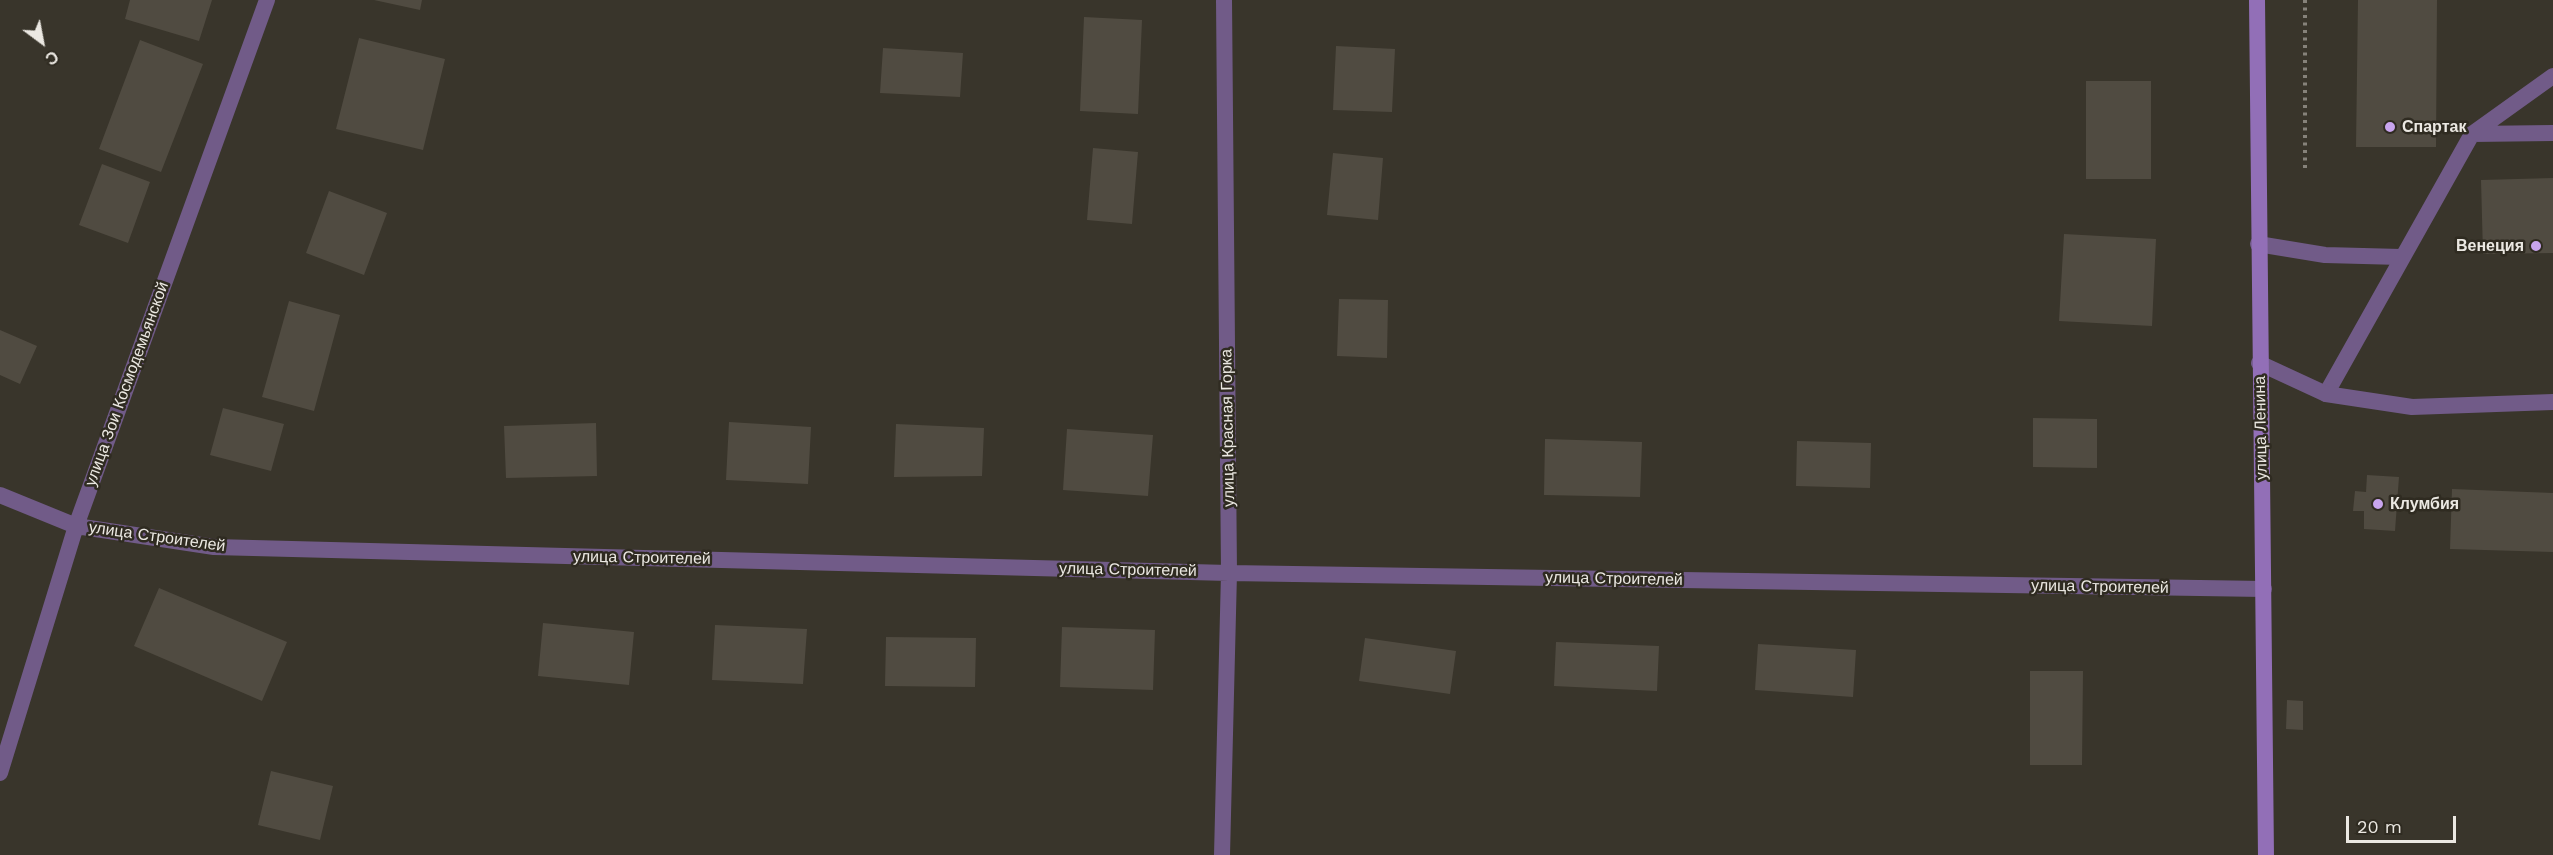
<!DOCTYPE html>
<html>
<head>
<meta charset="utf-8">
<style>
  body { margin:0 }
  #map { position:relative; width:2553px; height:855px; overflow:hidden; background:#39352b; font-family:"Work Sans",sans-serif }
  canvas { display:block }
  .north { position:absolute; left:12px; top:12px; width:60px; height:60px; -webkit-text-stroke:4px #2f2b21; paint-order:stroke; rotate:148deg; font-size:16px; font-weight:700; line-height:24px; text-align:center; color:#ebe8e2 }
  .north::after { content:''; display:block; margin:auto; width:21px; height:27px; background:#ebe8e2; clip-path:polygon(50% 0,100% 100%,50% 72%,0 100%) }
  .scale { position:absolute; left:2346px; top:816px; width:110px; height:27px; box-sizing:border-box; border:3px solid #ebe8e2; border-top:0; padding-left:8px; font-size:18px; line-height:21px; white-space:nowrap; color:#ebe8e2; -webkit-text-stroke:4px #2f2b21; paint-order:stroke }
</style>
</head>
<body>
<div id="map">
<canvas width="2553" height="855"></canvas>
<div class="north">С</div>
<div class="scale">20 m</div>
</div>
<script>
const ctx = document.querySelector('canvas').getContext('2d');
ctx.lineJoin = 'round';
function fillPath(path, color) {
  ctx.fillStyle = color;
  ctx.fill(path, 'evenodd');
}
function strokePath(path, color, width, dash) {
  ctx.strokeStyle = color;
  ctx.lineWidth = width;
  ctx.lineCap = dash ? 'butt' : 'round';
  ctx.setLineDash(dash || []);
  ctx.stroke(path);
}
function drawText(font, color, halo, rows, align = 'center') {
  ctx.font = font + ' "Work Sans",sans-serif';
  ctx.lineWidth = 5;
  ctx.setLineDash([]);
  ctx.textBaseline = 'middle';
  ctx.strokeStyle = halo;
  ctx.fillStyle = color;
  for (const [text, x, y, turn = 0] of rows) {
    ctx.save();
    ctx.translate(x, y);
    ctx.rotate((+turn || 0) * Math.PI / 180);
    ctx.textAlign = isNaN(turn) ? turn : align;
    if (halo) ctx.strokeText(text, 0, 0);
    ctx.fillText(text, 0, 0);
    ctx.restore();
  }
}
const building = new Path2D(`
  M130 0H212L199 41 125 19Z
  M374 0H422L420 10Z
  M2358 0H2437L2436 147H2356Z
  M1084 17 1142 20 1138 114 1080 111Z
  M359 38 445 59 423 150 336 129Z
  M140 40 203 64 161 172 99 149Z
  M1336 46 1395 49 1392 112 1333 110Z
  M883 48 963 53 960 97 880 93Z
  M2086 81H2151V179H2086Z
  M1093 148 1138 152 1132 224 1087 220Z
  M1333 153 1383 158 1378 220 1327 215Z
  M102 164 150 182 128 243 79 225Z
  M2553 178V253L2483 254 2481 180Z
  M329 191 387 213 364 275 306 253Z
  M2064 234 2156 239 2152 326 2059 321Z
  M1339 299 1388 300 1387 358 1337 356Z
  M289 301 340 315 314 411 262 397Z
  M0 330 37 346 20 384 0 375Z
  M223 408 284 424 271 471 210 455Z
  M2033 418 2097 419V468L2033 467Z
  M729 422 811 427 808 484 726 480Z
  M596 423 597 476 506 478 504 426Z
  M896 424 984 428 982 476 894 477Z
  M1067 429 1153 435 1148 496 1063 490Z
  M1545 439 1642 442 1640 497 1544 495Z
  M1797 441 1871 443 1870 488 1796 486Z
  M2367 475 2399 477 2395 531 2364 529V511H2353L2355 491 2366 492Z
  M2452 489 2553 493V552L2450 549Z
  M159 588 287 642 262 701 134 646Z
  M543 623 634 632 629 685 538 676Z
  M715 625 807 629 803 684 712 680Z
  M1062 627 1155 630 1153 690 1060 687Z
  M886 637 976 638 975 687 885 686Z
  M1365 638 1456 651 1450 694 1359 681Z
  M1556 642 1659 646 1657 691 1554 686Z
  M1758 644 1856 650 1853 697 1755 690Z
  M2030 671H2083L2082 765H2030Z
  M2287 700 2303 701V730L2286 729Z
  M271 771 333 786 320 840 258 825Z`);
const path = new Path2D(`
  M2305 0V171`);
const service = new Path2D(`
  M2472 134 2553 76
  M2258 244 2325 255 2401 257
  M2326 394 2472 134 2553 133`);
const minor = new Path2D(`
  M0 495 76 526 214 547 1229 573 2264 589
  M0 773 76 526 267 0
  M1222 855 1229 573 1224 0`);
const tertiary = new Path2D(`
  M2259 363 2326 394 2412 407 2553 402`);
const secondary = new Path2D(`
  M2257 0 2266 855`);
const markers = [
  [2390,127,6,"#c9a5ee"],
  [2536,246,6,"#c9a5ee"],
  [2378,504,6,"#c9a5ee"]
];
const poiNames = [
  ["Спартак",2402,127],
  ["Венеция",2524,246,"right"],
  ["Клумбия",2390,504]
];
const streetNames = [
  ["улица Зои Космодемьянской",127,384,-70],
  ["улица Красная Горка",1228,428,-91],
  ["улица Ленина",2261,428,-91],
  ["улица Строителей",157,537,8],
  ["улица Строителей",642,558,1],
  ["улица Строителей",1128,570,1],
  ["улица Строителей",1614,579,1],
  ["улица Строителей",2100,587,1]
];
fillPath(building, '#504b41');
strokePath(path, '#86827a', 4, [3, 4.5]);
strokePath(service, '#715b88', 16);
strokePath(minor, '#715b88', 16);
strokePath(tertiary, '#715b88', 16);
strokePath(secondary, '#926fb7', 16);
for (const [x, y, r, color] of markers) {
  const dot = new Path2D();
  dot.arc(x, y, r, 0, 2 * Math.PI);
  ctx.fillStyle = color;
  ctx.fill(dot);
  strokePath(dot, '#2f2b21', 2);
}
drawText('bold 16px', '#ebe8e2', '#2f2b21', poiNames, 'left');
drawText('16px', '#ebe8e2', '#2f2b21', streetNames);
</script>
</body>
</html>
